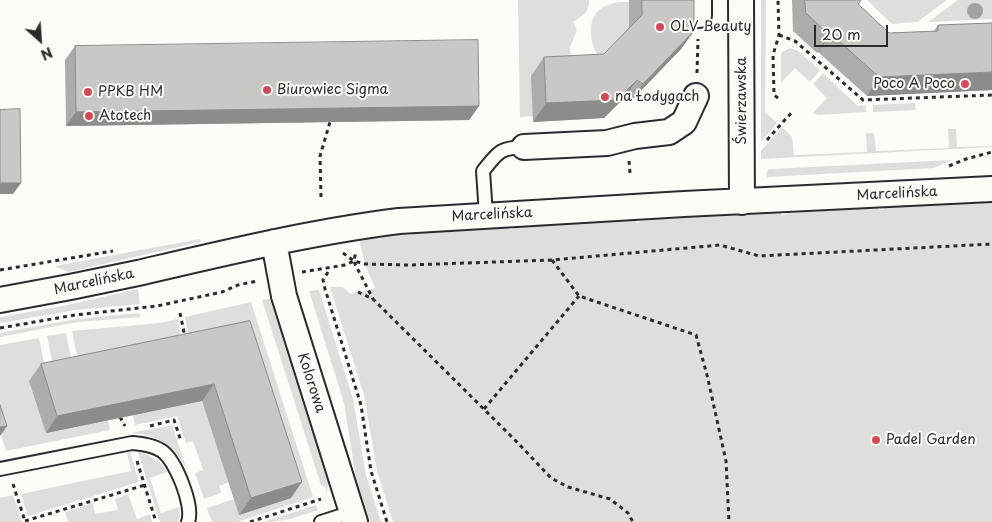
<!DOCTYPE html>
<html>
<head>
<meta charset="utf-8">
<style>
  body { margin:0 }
  #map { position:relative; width:992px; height:522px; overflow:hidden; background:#fdfcf7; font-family:"Playpen Sans",sans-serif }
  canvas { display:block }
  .north { position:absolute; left:15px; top:15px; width:50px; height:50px; -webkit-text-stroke:4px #fdfcf7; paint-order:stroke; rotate:154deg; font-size:14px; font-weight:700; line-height:20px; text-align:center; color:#2b2b2b }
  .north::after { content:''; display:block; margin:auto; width:18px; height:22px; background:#2b2b2b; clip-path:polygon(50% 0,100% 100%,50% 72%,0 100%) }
  .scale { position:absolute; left:814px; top:25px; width:74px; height:22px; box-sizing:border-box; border:2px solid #2b2b2b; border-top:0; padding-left:6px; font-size:15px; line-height:18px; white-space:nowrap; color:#2b2b2b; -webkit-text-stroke:4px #fdfcf7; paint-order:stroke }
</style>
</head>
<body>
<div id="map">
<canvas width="992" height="522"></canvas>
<div class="north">N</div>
<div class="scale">20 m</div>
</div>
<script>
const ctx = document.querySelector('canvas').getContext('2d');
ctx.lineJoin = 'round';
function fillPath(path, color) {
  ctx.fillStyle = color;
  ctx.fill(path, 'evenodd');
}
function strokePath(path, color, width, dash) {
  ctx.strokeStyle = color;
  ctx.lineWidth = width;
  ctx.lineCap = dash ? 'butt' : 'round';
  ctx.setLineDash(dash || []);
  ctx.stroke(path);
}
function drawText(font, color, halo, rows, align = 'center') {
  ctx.font = font + ' "Playpen Sans",sans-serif';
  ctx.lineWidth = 4;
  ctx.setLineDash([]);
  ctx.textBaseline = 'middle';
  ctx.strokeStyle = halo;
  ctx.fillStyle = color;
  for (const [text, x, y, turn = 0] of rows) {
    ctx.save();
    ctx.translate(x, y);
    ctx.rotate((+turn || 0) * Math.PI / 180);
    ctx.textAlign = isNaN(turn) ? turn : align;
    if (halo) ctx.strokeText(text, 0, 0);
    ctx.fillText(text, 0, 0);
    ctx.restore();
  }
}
const green = new Path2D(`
  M518 0H589C590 12 582 16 573 22L577 30 570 47 572 74 533 116 520 117Z
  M761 0H766L765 112 777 123 761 142Z
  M867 0H947L917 22 892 24Z
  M958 0H992V19L928 22Z
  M620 2H630L629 34 604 60C600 57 595 53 594 48 590 37 589 19 598 11 604 5 613 3 620 2Z
  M790 48 798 51 820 70 810 82 795 68 781 83V55L782 52Z
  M823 73 858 106 866 105V112L818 115 813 113 827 98 813 84Z
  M915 103 916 110 873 112V105Z
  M782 127 792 137 794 155 867 152 866 133H874L876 151 949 148 948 129H956L957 147 992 146V147L761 159V151Z
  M952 160 934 168 767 177 766 174 768 170 771 169Z
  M992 202V522H393L377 471 364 395 330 287H342L351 294 375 288 365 264 359 239 378 237V239L384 236 509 227 510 230 516 227 636 220 637 223 643 220 781 213V215H785L788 213 878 208 879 210H882L885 208Z
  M200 239 201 242 68 272 55 266Z
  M138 289 140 304 75 310 0 323V317L63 306Z
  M319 290 353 399 366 475 381 522H370L356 478 344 403 309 291Z
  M270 299 328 481 327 494 325 487 321 485 262 300Z
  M251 302 313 497 237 522H212L207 508 234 499 239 514 191 348 185 317Z
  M140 313V317L77 322 0 337V333L76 319Z
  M178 319 183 349 80 371 72 331 160 323Z
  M66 333 74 372 55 376 47 336Z
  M39 338 47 377 46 432 108 420 110 430 6 451 0 431V345Z
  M202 401 229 482 219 486 221 493 204 499 195 473 203 470 193 441 186 443 177 416 135 425 133 415Z
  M172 425 186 468C172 444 158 435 131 433Z
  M130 452 139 482 28 516 21 494 131 471 127 453Z
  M138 452C151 455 160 460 167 472L150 478 161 513 179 507 180 516 178 522H160Z
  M128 494 137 519 150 514 152 522H68L65 512 93 503 95 514 118 510 115 499Z
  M13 495 22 522H0V498Z
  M316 505 318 510C297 517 284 522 263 522Z`);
const path = new Path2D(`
  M779 35 795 41 863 100 992 95
  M697 73 698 39
  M778 98 774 95 773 55 779 35 778 0
  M767 140 792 112
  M629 161 630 173
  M949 166 966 159 992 152
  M321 197 320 156 330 122
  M343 253 354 261 365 264 409 265 552 260 720 245 759 256 992 244
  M552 260 579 296 696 335 707 375 726 461 729 522
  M354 262 373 299
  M0 270 113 251
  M302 272 345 265 354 261 356 251
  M328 272 323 280 325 289 361 405 371 471 387 522
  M358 292 373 299 517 442 551 478 568 487 610 499 628 513 633 522
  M180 313 185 337
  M0 328 75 315 157 306 222 292 238 285 257 281
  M484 409 579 296
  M120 417 125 426
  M150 426 174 420 181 441
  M137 461 156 522
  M13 484 25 521
  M25 521 145 485
  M250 522 321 499`);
const lane = new Path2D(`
  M486 215 483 171C498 153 498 148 524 147
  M0 469 132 443C142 444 153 445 162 451 176 461 194 506 188 522
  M321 522 352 512`);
const street = new Path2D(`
  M741 0 742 202
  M699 15V0
  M524 147 607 143 635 136 669 132 684 122 696 96
  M274 242 284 296 355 522
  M0 300C46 292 92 283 138 273 224 253 311 232 399 221L684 204 992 189`);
const trees = [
  [975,11]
];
const wall = new Path2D(`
  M629 0H694V31L681 49 630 102 624 98 604 118 533 122 531 76 544 57 604 54 629 28Z
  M792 0H861L858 4 889 33 934 31 938 25 992 23V90L867 96 818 52 817 53 793 31Z
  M75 46 479 106 469 120 66 126 65 60Z
  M250 321 291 498 239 515 202 401 46 433 29 381 41 364Z`);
const shadedWall = new Path2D(`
  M694 31 681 49 630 102 643 84Z
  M831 34 818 52 817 53 829 35Z
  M992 72V90L867 96 879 77Z
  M637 80 624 98 604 118 533 122 546 103Z
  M479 106 469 120 66 126 76 112Z
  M0 183H21L13 194H0Z
  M214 384 202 401 46 433 57 416Z
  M7 426 0 436V427Z
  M302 482 291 498 239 515 251 498Z`);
const building = new Path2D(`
  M642 0H694V31L643 84 637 80 617 100 546 103 544 57 604 54 642 15Z
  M805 0H861L858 4 889 33 938 31V25L992 23V72L879 77 831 34 829 35 806 13Z
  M478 40 479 106 76 112 75 46Z
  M20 109 21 183H0V110Z
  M250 321 302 482 251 498 214 384 57 416 41 364Z
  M0 405 7 426 0 427Z`);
const markers = [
  [660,27,5,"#d1495b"],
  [965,84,5,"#d1495b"],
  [267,90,5,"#d1495b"],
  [88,92,5,"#d1495b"],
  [605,97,5,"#d1495b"],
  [89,116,5,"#d1495b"],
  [876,440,5,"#d1495b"]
];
const poiNames = [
  ["OLV Beauty",670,27],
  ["Poco A Poco",955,84,"right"],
  ["Biurowiec Sigma",277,90],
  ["PPKB HM",98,92],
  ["na Łodygach",615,97],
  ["Atotech",99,116],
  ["Padel Garden",886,440]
];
const streetNames = [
  ["Świerzawska",742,101,-90],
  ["Marcelińska",897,194,-3],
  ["Marcelińska",492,215,-3],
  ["Marcelińska",94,282,-12],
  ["Kolorowa",311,383,72]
];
fillPath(green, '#dfdeda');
strokePath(lane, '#2b2b2b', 16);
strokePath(street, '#2b2b2b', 28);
strokePath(path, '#2b2b2b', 3, [4, 4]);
strokePath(lane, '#fdfcf7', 12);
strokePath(street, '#fdfcf7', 24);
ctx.fillStyle = '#a2a29f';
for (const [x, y] of trees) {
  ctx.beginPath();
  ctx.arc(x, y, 8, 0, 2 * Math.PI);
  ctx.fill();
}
fillPath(wall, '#adaca9');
fillPath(shadedWall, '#8d8c89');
fillPath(building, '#c9c8c4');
strokePath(building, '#8d8c89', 1);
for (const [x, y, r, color] of markers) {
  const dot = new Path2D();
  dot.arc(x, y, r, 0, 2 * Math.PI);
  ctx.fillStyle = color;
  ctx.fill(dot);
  strokePath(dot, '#fdfcf7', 2);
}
drawText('14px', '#2b2b2b', '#fdfcf7', poiNames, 'left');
drawText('14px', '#2b2b2b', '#fdfcf7', streetNames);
</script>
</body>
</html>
